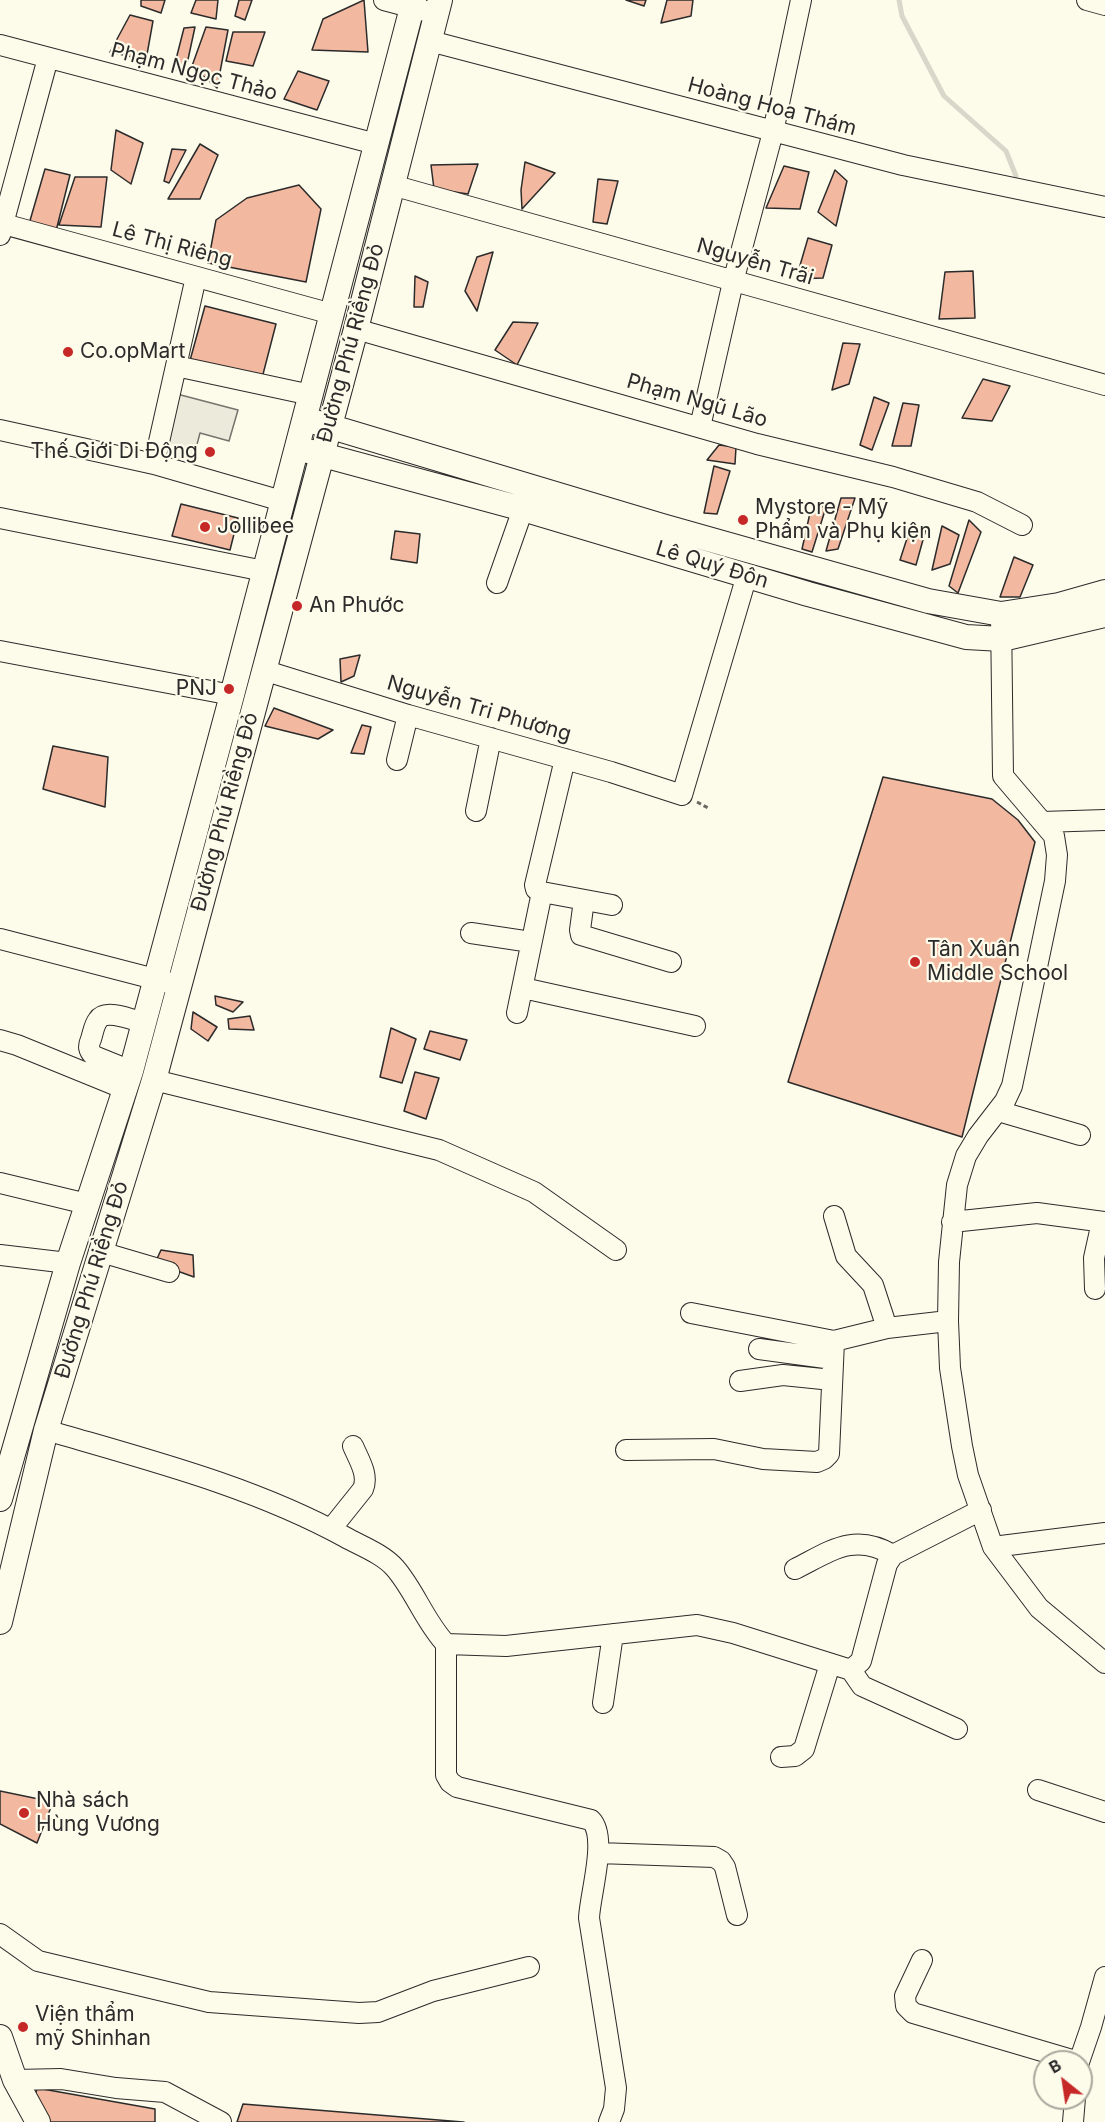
<!DOCTYPE html>
<html>
<head>
<meta charset="utf-8">
<style>
  body { margin:0 }
  #map { position:relative; width:1105px; height:2122px; overflow:hidden; background:#fdfbea; font-family:Inter,sans-serif }
  canvas { display:block }
  .north { position:absolute; left:1033px; top:2050px; width:60px; height:60px; box-sizing:border-box; background:#fdfbea; border:2px solid #a9a89e; border-radius:50%; rotate:330deg; font-size:16px; font-weight:700; line-height:24px; text-align:center; color:#2b2b2b }
  .north::after { content:''; display:block; margin:auto; width:21px; height:27px; background:#c62828; clip-path:polygon(50% 0,100% 100%,50% 72%,0 100%) }
</style>
</head>
<body>
<div id="map">
<canvas width="1105" height="2122"></canvas>
<div class="north">B</div>
</div>
<script>
const ctx = document.querySelector('canvas').getContext('2d');
ctx.lineJoin = 'round';
function fillPath(path, color) {
  ctx.fillStyle = color;
  ctx.fill(path, 'evenodd');
}
function strokePath(path, color, width, dash) {
  ctx.strokeStyle = color;
  ctx.lineWidth = width;
  ctx.lineCap = dash ? 'butt' : 'round';
  ctx.setLineDash(dash || []);
  ctx.stroke(path);
}
function drawText(font, color, halo, rows, align = 'center') {
  ctx.font = font + ' Inter,sans-serif';
  ctx.lineWidth = 4.5;
  ctx.setLineDash([]);
  ctx.textBaseline = 'middle';
  ctx.strokeStyle = halo;
  ctx.fillStyle = color;
  for (const [text, x, y, turn = 0] of rows) {
    ctx.save();
    ctx.translate(x, y);
    ctx.rotate((+turn || 0) * Math.PI / 180);
    ctx.textAlign = isNaN(turn) ? turn : align;
    if (halo) ctx.strokeText(text, 0, 0);
    ctx.fillText(text, 0, 0);
    ctx.restore();
  }
}
const parking = new Path2D(`
  M177 394 238 410 229 441 200 433 191 467 160 459Z`);
const stream = new Path2D(`
  M899 0 902 16 944 96 1006 151 1016 176`);
const building = new Path2D(`
  M141 0H165L161 13 141 6Z
  M196 0H218L216 19 191 13Z
  M239 0H252L245 20 235 16Z
  M364 0 368 52 312 50 323 19Z
  M626 0H646L644 6Z
  M667 0H693L691 16 661 23Z
  M130 15 153 21 146 60 110 52Z
  M195 27 187 64 173 71 184 28Z
  M206 27 228 30 217 88 192 66Z
  M233 32H265L253 66 226 61Z
  M298 71 329 81 317 110 284 99Z
  M116 130 143 143 131 184 111 170Z
  M200 144 218 155 200 199H168Z
  M172 149 186 150 169 183 164 181Z
  M525 162 555 173 522 209 521 190Z
  M478 164 468 194 434 189 431 165Z
  M784 166 809 172 800 209 766 208Z
  M45 169 70 175 56 231 29 224Z
  M835 170 847 181 836 226 818 212Z
  M75 177H107L101 227 59 225Z
  M598 179 618 181 607 224 593 222Z
  M299 185 321 209 306 282 208 263 216 220 247 198Z
  M808 238 832 245 823 278 796 279Z
  M493 252 477 311 465 291 477 257Z
  M973 271 975 318 939 319 945 272Z
  M415 276 428 282 423 307H414Z
  M205 306 276 324 261 382 189 364Z
  M513 322 538 323 517 365 495 350Z
  M843 343 860 344 849 384 832 390Z
  M983 379 1010 386 992 421 962 418Z
  M874 397 889 403 872 450 860 445Z
  M903 403 919 405 911 446H892Z
  M719 445 736 447 735 464 707 460Z
  M714 466 730 471 717 514 704 513Z
  M841 498H855L838 549 826 551Z
  M181 504 238 518 230 550 172 536Z
  M827 504 812 552 802 549 810 513Z
  M969 520 981 532 958 593 949 586Z
  M911 526 926 529 916 565 900 560Z
  M942 526 959 535 950 564 932 570Z
  M395 531 420 534 417 563 391 559Z
  M1014 557 1033 565 1020 597H1000Z
  M360 655 354 676 341 682 340 659Z
  M274 708 333 730 318 739 265 726Z
  M362 725 371 727 364 754 351 753Z
  M53 746 108 757 105 807 43 789Z
  M883 777 992 799 1018 820 1035 842 962 1137 788 1082Z
  M215 996 243 1002 233 1012 216 1005Z
  M193 1012 217 1027 208 1041 191 1029Z
  M250 1016 254 1030 229 1029 228 1019Z
  M391 1028 416 1039 402 1083 380 1077Z
  M430 1031 467 1040 460 1060 424 1049Z
  M415 1072 439 1078 426 1119 404 1111Z
  M161 1250 193 1255 194 1277 155 1263Z
  M0 1791 53 1802 37 1843 0 1824Z
  M37 2088 155 2109V2122H45L34 2101Z
  M243 2104 463 2122H464H237Z`);
const path = new Path2D(`
  M697 802 710 809`);
const minor = new Path2D(`
  M384 0 437 14
  M1087 0 1105 5
  M430 41 903 165 1105 207
  M0 45 376 144
  M392 185 1105 385
  M0 223 332 314
  M0 235 48 58
  M356 329 757 444 893 477 977 502 1022 525
  M176 366 311 395
  M700 427 733 282 773 132 801 0
  M0 430 154 464 282 501
  M154 464 196 277
  M0 518 264 571
  M497 583 523 509
  M1001 614 1003 776 1054 836 1057 855 1055 881 1012 1086 1005 1101 978 1136 966 1156 957 1185 949 1262 948 1321 950 1368 962 1446 968 1475 993 1547 1039 1608 1105 1663
  M0 651 232 695
  M263 670 408 715 611 772 682 795 747 575
  M565 759 535 885 536 889 542 892 612 905
  M397 760 408 715
  M476 811 491 738
  M1042 822 1105 820
  M584 900 580 930 581 935 671 962
  M471 933 531 942
  M0 939 170 983
  M523 988 695 1026
  M517 1013 542 892
  M0 1040 17 1045 125 1089
  M131 1071 94 1056C88 1050 88 1046 91 1039 93 1033 94 1025 98 1020 105 1008 133 1020 144 1023
  M154 1080 439 1150 534 1192 616 1250
  M998 1111 1080 1135
  M0 1183 87 1204
  M834 1216 846 1256 873 1285 887 1328
  M952 1222 1037 1213 1105 1222
  M101 1252 169 1272
  M0 1255 68 1263
  M1095 1289 1094 1258 1102 1222
  M691 1313 834 1341 887 1328 948 1321
  M759 1349 833 1359
  M740 1381 783 1375 832 1380
  M46 1430C148 1460 252 1486 345 1537 361 1546 383 1554 395 1568 415 1591 425 1622 446 1644L506 1646 697 1625 733 1633 851 1670 862 1686 957 1729
  M626 1450 714 1449 763 1459 817 1462 824 1459 829 1454 834 1341
  M331 1529 363 1489C369 1475 359 1460 353 1446
  M993 1547 1105 1533
  M795 1569C831 1551 854 1532 893 1555
  M446 1644V1775L450 1782 457 1787 591 1820C608 1837 590 1894 589 1918L616 2088 614 2109 609 2122
  M851 1670 861 1661 887 1564 893 1555 981 1510
  M603 1703 613 1634
  M781 1757 795 1756 804 1749 830 1664
  M1038 1790 1105 1812
  M598 1853 714 1857 721 1861 725 1867 737 1915
  M0 1934 38 1961 209 2002 359 2013 378 2012 433 1991 529 1967
  M922 1960 905 1996 906 2006 913 2013 1079 2062
  M1079 2062 1091 2027 1105 1977
  M15 2080 61 2079 116 2088 165 2092 221 2122
  M1073 2122 1075 2098`);
const major = new Path2D(`
  M315 422 662 526 928 601 1001 614 1059 605 1105 592
  M308 451 523 509 808 594 966 637 1002 639 1105 615
  M0 1499 68 1263 131 1071 232 695 414 0
  M0 1622 46 1430 154 1080 356 329 440 0
  M0 2037 15 2080 38 2122`);
const markers = [
  [68,352,6,"#c62828"],
  [210,452,6,"#c62828"],
  [743,520,6,"#c62828"],
  [205,527,6,"#c62828"],
  [297,606,6,"#c62828"],
  [229,689,6,"#c62828"],
  [915,962,6,"#c62828"],
  [24,1813,6,"#c62828"],
  [23,2027,6,"#c62828"]
];
const streetNames = [
  ["Phạm Ngọc Thảo",194,72,15],
  ["Hoàng Hoa Thám",772,107,15],
  ["Lê Thị Riêng",172,245,15],
  ["Nguyễn Trãi",755,262,16],
  ["Đường Phú Riềng Đỏ",351,343,-75],
  ["Phạm Ngũ Lão",697,401,16],
  ["Lê Quý Đôn",712,565,17],
  ["Nguyễn Tri Phương",479,709,16],
  ["Đường Phú Riềng Đỏ",225,812,-75],
  ["Đường Phú Riềng Đỏ",92,1280,-73]
];
const poiNames = [
  ["Co.opMart",80,352],
  ["Thế Giới Di Động",198,452,"right"],
  ["Mystore - Mỹ",755,508],
  ["Phẩm và Phụ kiện",755,532],
  ["Jollibee",217,527],
  ["An Phước",309,606],
  ["PNJ",217,689,"right"],
  ["Tân Xuân",927,950],
  ["Middle School",927,974],
  ["Nhà sách",36,1801],
  ["Hùng Vương",36,1825],
  ["Viện thẩm",35,2015],
  ["mỹ Shinhan",35,2039]
];
fillPath(parking, '#eceadb');
strokePath(parking, '#74746e', 1.5);
strokePath(stream, '#d8d7c9', 5);
fillPath(building, '#f2b8a0');
strokePath(building, '#2b2b2b', 1.5);
strokePath(minor, '#2b2b2b', 22);
strokePath(major, '#2b2b2b', 26);
strokePath(path, '#6a6964', 3, [4.5, 3]);
strokePath(minor, '#fdfbea', 20);
strokePath(major, '#fdfbea', 24);
for (const [x, y, r, color] of markers) {
  const dot = new Path2D();
  dot.arc(x, y, r, 0, 2 * Math.PI);
  ctx.fillStyle = color;
  ctx.fill(dot);
  strokePath(dot, '#fdfbea', 2);
}
drawText('21px', '#2b2b2b', '#fdfbea', streetNames);
drawText('21px', '#2b2b2b', '#fdfbea', poiNames, 'left');
</script>
</body>
</html>
